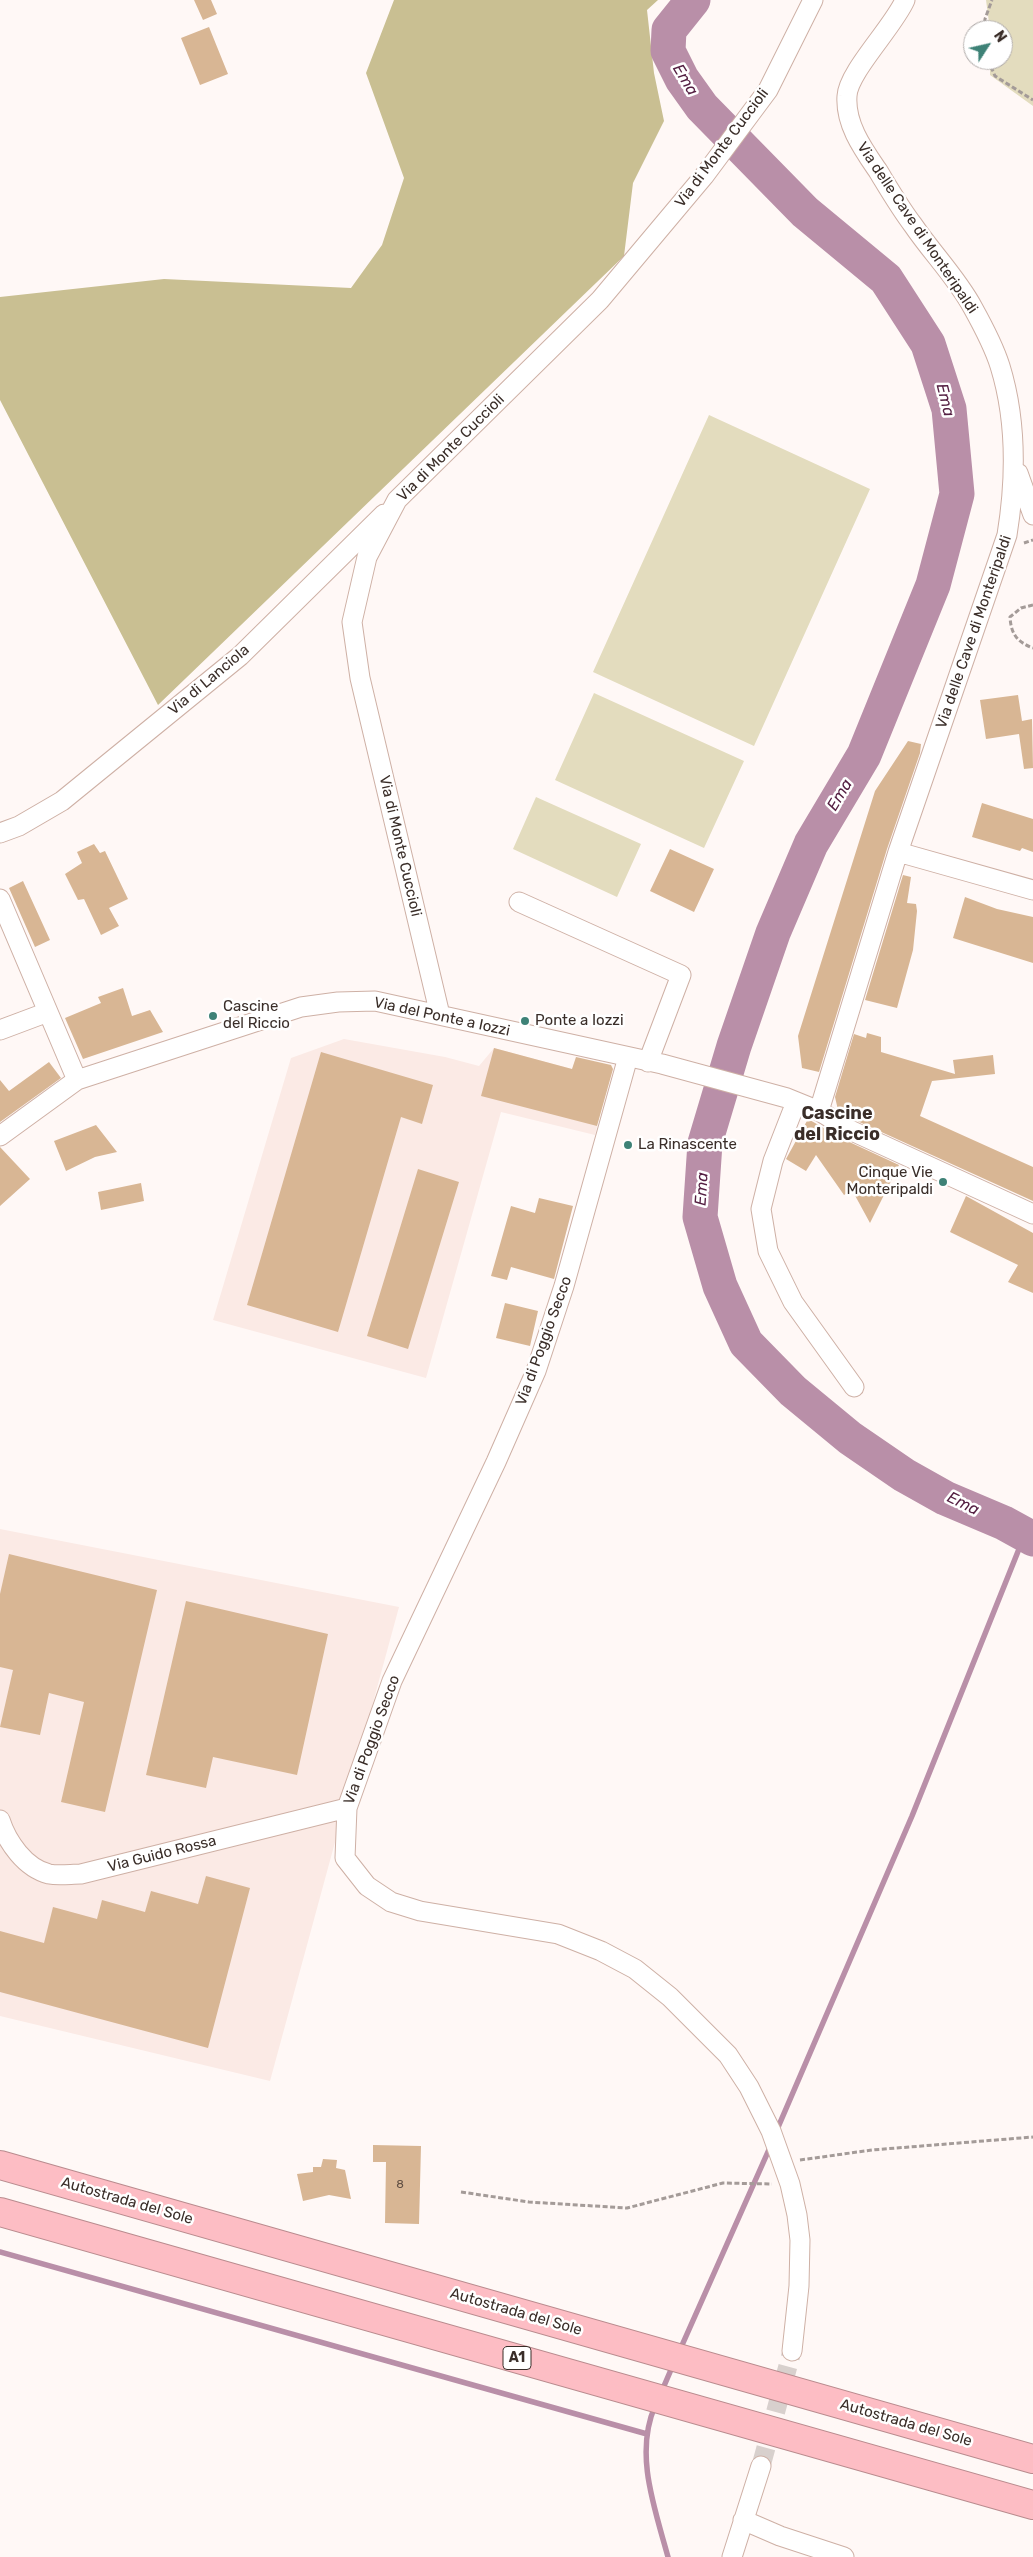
<!DOCTYPE html>
<html>
<head>
<meta charset="utf-8">
<style>
  body { margin:0 }
  #map { position:relative; width:1033px; height:2557px; overflow:hidden; background:#fff8f6; font-family:Rubik,sans-serif }
  canvas { display:block }
  .north { position:absolute; left:963px; top:20px; width:50px; height:50px; box-sizing:border-box; background:#fff; border:1px solid #b0aba9; border-radius:50%; rotate:55deg; font-size:14px; font-weight:700; line-height:20px; text-align:center; color:#3a2e29 }
  .north::after { content:''; display:block; margin:auto; width:18px; height:22px; background:#3e8277; clip-path:polygon(50% 0,100% 100%,50% 72%,0 100%) }
</style>
</head>
<body>
<div id="map">
<canvas width="1033" height="2557"></canvas>
<div class="north">N</div>
</div>
<script>
const ctx = document.querySelector('canvas').getContext('2d');
ctx.lineJoin = 'round';
function fillPath(path, color) {
  ctx.fillStyle = color;
  ctx.fill(path, 'evenodd');
}
function strokePath(path, color, width, dash) {
  ctx.strokeStyle = color;
  ctx.lineWidth = width;
  ctx.lineCap = dash ? 'butt' : 'round';
  ctx.setLineDash(dash || []);
  ctx.stroke(path);
}
function drawText(font, color, halo, rows, align = 'center') {
  ctx.font = font + ' Rubik,sans-serif';
  ctx.lineWidth = 5;
  ctx.setLineDash([]);
  ctx.textBaseline = 'middle';
  ctx.strokeStyle = halo;
  ctx.fillStyle = color;
  for (const [text, x, y, turn = 0] of rows) {
    ctx.save();
    ctx.translate(x, y);
    ctx.rotate((+turn || 0) * Math.PI / 180);
    ctx.textAlign = isNaN(turn) ? turn : align;
    if (halo) ctx.strokeText(text, 0, 0);
    ctx.fillText(text, 0, 0);
    ctx.restore();
  }
}
const built = new Path2D(`
  M344 1039 445 1057 479 1066 494 1048 572 1069 597 1126 595 1135 501 1112 426 1378 213 1320 291 1058Z
  M0 1529 399 1607 270 2081 0 2016Z`);
const green = new Path2D(`
  M986 0H1033V106L990 75V60H1003V30H990Z
  M709 415 870 489 754 746 593 672Z
  M594 693 744 761 704 848 555 780Z
  M536 797 641 844 617 897 513 849Z`);
const forest = new Path2D(`
  M394 0H658L647 10 654 73 664 121 633 183 624 256 158 705 0 400V297L164 279 351 288 382 245 404 178 366 73Z`);
const stream = new Path2D(`
  M776 2132 912 1816 1025 1534
  M0 2252 647 2434
  M679 2352 771 2145
  M661 2393 673 2365
  M655 2406C634 2454 655 2509 668 2557`);
const river = new Path2D(`
  M693 0 669 30 668 51 682 79 702 107 805 212 886 279 928 344 949 409 957 494 933 585 864 755 811 844 773 933 734 1046 705 1143 700 1217 720 1286 746 1343 793 1391 850 1438 904 1475 945 1498 1004 1523 1033 1539`);
const building = new Path2D(`
  M194 0H211L217 14 203 20Z
  M209 27 228 74 200 85 181 38Z
  M1018 695 1022 721 1032 719 1033 768 1024 769 1019 734 986 739 980 700Z
  M908 741 921 744 920 753 887 849 819 1072 802 1068 798 1036 875 791Z
  M982 803 1033 819V852L1022 848 1020 851 972 837Z
  M94 844 100 853 105 851 128 899 109 908 119 926 101 935 84 899 78 900 65 874 82 863 77 852Z
  M670 849 714 869 694 912 650 891Z
  M903 875 911 877 907 903 916 904 917 911 913 950 897 1008 865 1000Z
  M23 881 50 940 35 947 9 888Z
  M965 897 997 909 1033 917V963L953 938Z
  M123 988 132 1016 150 1010 163 1032 83 1059 65 1018 101 1003 98 997Z
  M867 1033 881 1037V1052L955 1074 953 1060 993 1055 995 1074 932 1081 920 1116 1033 1167V1201L855 1120 838 1110 835 1097 854 1034 866 1038Z
  M494 1048 572 1069 576 1057 611 1065 613 1069 597 1126 481 1096Z
  M321 1052 433 1085 422 1124 401 1117 338 1332 247 1305Z
  M49 1062 61 1078 0 1122V1080L9 1091Z
  M808 1119 845 1140 899 1165 870 1223 852 1190 844 1195 816 1155 806 1171 786 1159Z
  M96 1125 117 1152 95 1157 66 1171 54 1141Z
  M0 1147 30 1179 0 1206Z
  M418 1169 459 1182 408 1349 367 1336Z
  M141 1183 144 1201 101 1210 98 1192Z
  M966 1196 1033 1233V1293L1008 1282 1018 1265 950 1232Z
  M539 1198 573 1206 554 1279 511 1267 507 1280 491 1276 511 1206 535 1213Z
  M505 1303 538 1311 530 1346 496 1338Z
  M9 1554 157 1590 105 1812 61 1802 84 1702 49 1693 40 1735 0 1727 13 1670 0 1667V1594Z
  M186 1601 328 1634 297 1775 213 1757 206 1788 146 1775Z
  M206 1876 250 1888 208 2048 0 1992V1931L44 1943 53 1907 97 1919 102 1900 145 1912 151 1891 198 1904Z
  M373 2145 421 2146 419 2224 385 2223 386 2162H373Z
  M323 2159 337 2160 336 2168 345 2170 351 2199 329 2195 303 2201 297 2174 313 2172V2167H321Z`);
const minorTunnel = new Path2D(`
  M761 2466 792 2351`);
const path = new Path2D(`
  M984 30 985 19 992 0
  M988 60 995 76 1033 100
  M1024 543 1033 540
  M1033 605 1021 608 1010 617C1011 634 1017 642 1033 648
  M800 2160 872 2150 1033 2137
  M461 2192 529 2202 627 2208 723 2183 772 2184`);
const minor = new Path2D(`
  M1018 473 1033 515
  M0 833 19 826 62 801 240 656 384 514
  M898 852 1033 890
  M0 899 77 1080
  M519 902 681 975 648 1062
  M440 1015 360 678 352 622 367 557 397 500 600 300 704 176 768 90 813 0
  M0 1030 48 1012
  M628 1057 564 1286 536 1371 496 1462 392 1681 347 1808 345 1858 367 1886 391 1902 420 1911 558 1934 601 1951 635 1969 670 1997 728 2055 749 2087 771 2131 790 2184 797 2215 800 2240 799 2286 792 2351
  M796 1102 773 1161 761 1209 768 1251 793 1302 854 1387
  M819 1111 898 852 1007 535C1016 479 1017 421 1000 366 994 347 983 326 973 308 957 278 932 253 913 225 900 208 889 189 878 171 863 149 845 124 847 96 848 72 894 26 905 0
  M0 1136 77 1080 301 1007 338 1002 375 1001 662 1064 787 1098 819 1111 850 1130 1033 1214
  M0 1820C7 1842 25 1868 49 1874 59 1876 71 1874 81 1874L347 1808
  M743 2520 780 2536 844 2557
  M732 2557 761 2466`);
const highway = new Path2D(`
  M0 2165 1033 2459
  M0 2212 1033 2505`);
const markers = [
  [213,1016,5,"#3e8277"],
  [525,1021,5,"#3e8277"],
  [628,1145,5,"#3e8277"],
  [943,1182,5,"#3e8277"]
];
const numberNames = [
  ["8",400,2185]
];
const shields = [
  [517,2358,28]
];
const shieldNames = [
  ["A1",517,2358]
];
const streetNames = [
  ["Via di Monte Cuccioli",722,148,-53],
  ["Via delle Cave di Monteripaldi",917,228,56],
  ["Via di Monte Cuccioli",451,448,-45],
  ["Via delle Cave di Monteripaldi",974,632,-71],
  ["Via di Lanciola",209,680,-40],
  ["Via di Monte Cuccioli",400,846,77],
  ["Via del Ponte a Iozzi",442,1017,12],
  ["Via di Poggio Secco",544,1341,-70],
  ["Via di Poggio Secco",372,1740,-70],
  ["Via Guido Rossa",162,1854,-14],
  ["Autostrada del Sole",127,2201,16],
  ["Autostrada del Sole",516,2312,16],
  ["Autostrada del Sole",906,2423,16]
];
const poiNames = [
  ["Cascine",223,1007],
  ["del Riccio",223,1024],
  ["Ponte a Iozzi",535,1021],
  ["La Rinascente",638,1145],
  ["Cinque Vie",933,1173,"right"],
  ["Monteripaldi",933,1190,"right"]
];
const waterNames = [
  ["Ema",685,80,59],
  ["Ema",945,400,76],
  ["Ema",840,795,-59],
  ["Ema",702,1189,-86],
  ["Ema",963,1504,26]
];
const quarterNames = [
  ["Cascine",837,1114],
  ["del Riccio",837,1135]
];
fillPath(built, '#fbeae5');
fillPath(green, '#e3dcbe');
fillPath(forest, '#c9bf92');
strokePath(stream, '#b98fa8', 5.5);
strokePath(river, '#b98fa8', 35);
fillPath(building, '#d8b694');
strokePath(minorTunnel, '#d8d0cd', 19, [19, 9]);
strokePath(minor, '#ceb0a5', 21);
strokePath(highway, '#b98b8e', 30);
strokePath(path, '#a49b98', 3, [5, 2.5]);
strokePath(minor, '#fff', 19);
strokePath(highway, '#fdbdc4', 28);
for (const [x, y, r, color] of markers) {
  const dot = new Path2D();
  dot.arc(x, y, r, 0, 2 * Math.PI);
  ctx.fillStyle = color;
  ctx.fill(dot);
  strokePath(dot, '#fff', 2);
}
drawText('12px', '#625044', null, numberNames);
for (const [x, y, w] of shields) {
  const box = new Path2D();
  box.roundRect(x - w / 2, y - 11.5, w, 23, 4);
  ctx.fillStyle = '#fff';
  ctx.fill(box);
  strokePath(box, '#3a2e29', 1);
}
drawText('bold 14px', '#3a2e29', null, shieldNames);
drawText('15px', '#3a2e29', '#fff', streetNames);
drawText('15px', '#3a2e29', '#fff', poiNames, 'left');
drawText('italic 16px', '#552043', '#fff', waterNames);
drawText('bold 18px', '#3a2e29', '#fff', quarterNames);
</script>
</body>
</html>
